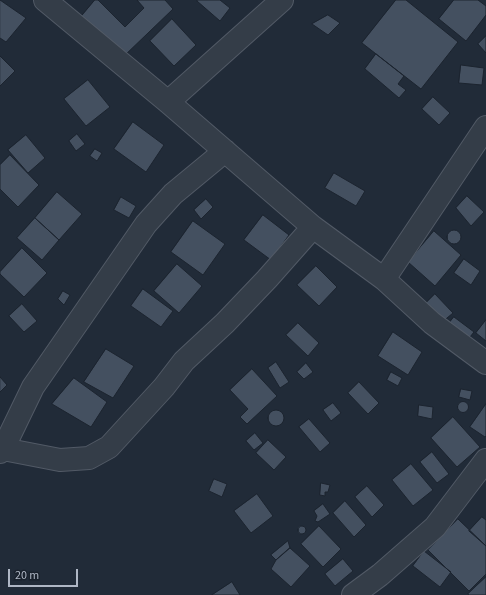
<!DOCTYPE html>
<html>
<head>
<meta charset="utf-8">
<style>
  body { margin:0 }
  #map { position:relative; width:486px; height:595px; overflow:hidden; background:#212b38; font-family:"Source Sans 3",sans-serif }
  canvas { display:block }
  .scale { position:absolute; left:8px; top:569px; width:70px; height:18px; box-sizing:border-box; border:2px solid #afb7c5; border-top:0; padding-left:5px; font-size:12px; line-height:14px; white-space:nowrap; color:#afb7c5; -webkit-text-stroke:3px #1a222d; paint-order:stroke }
</style>
</head>
<body>
<div id="map">
<canvas width="486" height="595"></canvas>
<div class="scale">20 m</div>
</div>
<script>
const ctx = document.querySelector('canvas').getContext('2d');
ctx.lineJoin = 'round';
function fillPath(path, color) {
  ctx.fillStyle = color;
  ctx.fill(path, 'evenodd');
}
function strokePath(path, color, width, dash) {
  ctx.strokeStyle = color;
  ctx.lineWidth = width;
  ctx.lineCap = dash ? 'butt' : 'round';
  ctx.setLineDash(dash || []);
  ctx.stroke(path);
}
const building = new Path2D(`
  M0 0 26 18 6 42 0 38Z
  M95 0H98L125 27 144 8 137 0H165L173 9 123 57 80 18Z
  M198 0H220L230 8 220 21 197 1Z
  M396 0H406L458 42 421 89 362 43Z
  M454 0H478L486 6V15L466 41 439 19Z
  M328 15 340 23 328 35 312 24Z
  M172 19 196 45 174 66 150 41Z
  M486 36V53L478 44Z
  M376 54 404 76 398 84 406 90 399 98 365 69Z
  M0 56 15 71 0 86Z
  M461 65 484 68 482 85 459 83Z
  M88 80 110 107 86 126 64 99Z
  M433 97 450 113 439 125 422 109Z
  M133 122 164 145 146 172 114 149Z
  M77 134 85 144 76 151 69 141Z
  M26 135 45 158 28 173 8 150Z
  M95 149 102 153 97 161 90 156Z
  M10 155 39 185 18 207 0 189V165Z
  M334 173 365 191 356 206 325 188Z
  M57 192 82 214 59 240 35 218Z
  M467 196 484 212 471 226 456 208Z
  M121 197 136 206 129 218 114 210Z
  M206 199 213 207 201 219 194 210Z
  M263 215 289 235 271 260 244 240Z
  M35 218 59 240 42 260 17 238Z
  M193 221 225 244 203 275 171 252Z
  M447 237a7 7 0 1 1 14 0a7 7 0 1 1-14 0Z
  M434 231 461 255 435 286 408 262Z
  M22 248 47 273 24 297 0 274V272Z
  M464 259 480 271 471 285 454 273Z
  M177 264 202 286 179 313 154 291Z
  M316 266 337 287 319 306 297 285Z
  M143 289 173 311 161 327 131 306Z
  M63 291 70 295 64 305 58 299Z
  M435 294 453 313 441 323 424 305Z
  M22 304 37 321 24 332 9 316Z
  M454 317 474 332 466 342 446 327Z
  M486 320V341L476 333Z
  M298 323 319 343 308 356 286 335Z
  M393 332 422 352 408 375 378 356Z
  M106 349 134 366 113 398 84 382Z
  M276 362 289 382 280 388 268 368Z
  M306 363 313 372 304 379 297 372Z
  M252 369 277 396 247 424 240 417 248 409 230 390Z
  M391 372 402 378 398 386 387 380Z
  M0 377 7 385 0 392Z
  M74 378 107 402 91 427 52 404Z
  M359 382 379 403 368 414 348 393Z
  M461 389 472 391 470 400 459 397Z
  M457.5 407a5.5 5.5 0 1 1 11 0a5.5 5.5 0 1 1-11 0Z
  M333 403 341 413 331 421 323 410Z
  M486 404V436L485 437 470 427Z
  M419 405 433 407 432 419 418 416Z
  M268 418a8 8 0 1 1 16 0a8 8 0 1 1-16 0Z
  M453 417 480 447 457 467 431 438Z
  M309 419 330 443 320 452 299 427Z
  M255 433 263 443 254 450 246 441Z
  M268 440 286 457 274 470 256 453Z
  M432 452 449 474 437 483 420 462Z
  M411 464 433 490 413 506 392 480Z
  M214 479 227 484 222 497 209 491Z
  M321 483 330 485 328 492H325V496L320 495Z
  M367 486 384 505 372 517 355 497Z
  M257 494 273 516 251 533 234 511Z
  M345 501 366 525 354 537 333 513Z
  M323 504 330 514 318 522 315 521 317 516 314 511Z
  M482 517 486 520V546L469 531Z
  M458 519 486 546V574L469 591 428 550Z
  M319 526 341 549 323 567 301 544Z
  M298 530a4 4 0 1 1 8 0a4 4 0 1 1-8 0Z
  M288 541 290 548 276 560 271 555Z
  M290 548 310 566 291 587 271 569 276 560Z
  M424 551 451 572 440 587 413 566Z
  M343 559 353 571 335 586 325 574Z
  M486 577V595H469L468 594Z
  M232 582 240 595H212Z`);
const street = new Path2D(`
  M45 0 168 102 313 227 384 279 432 323 486 363
  M168 102 282 0
  M384 279 486 127
  M3 449 60 460 89 458 109 447 164 387 184 361 225 323 267 279 313 227
  M0 452 3 449 33 387 146 224 173 194 225 151
  M353 595 380 575 435 527 486 460`);
fillPath(building, '#445060');
strokePath(building, '#1c242f', 1);
strokePath(street, '#525a66', 24);
strokePath(street, '#343d48', 22);
</script>
</body>
</html>
